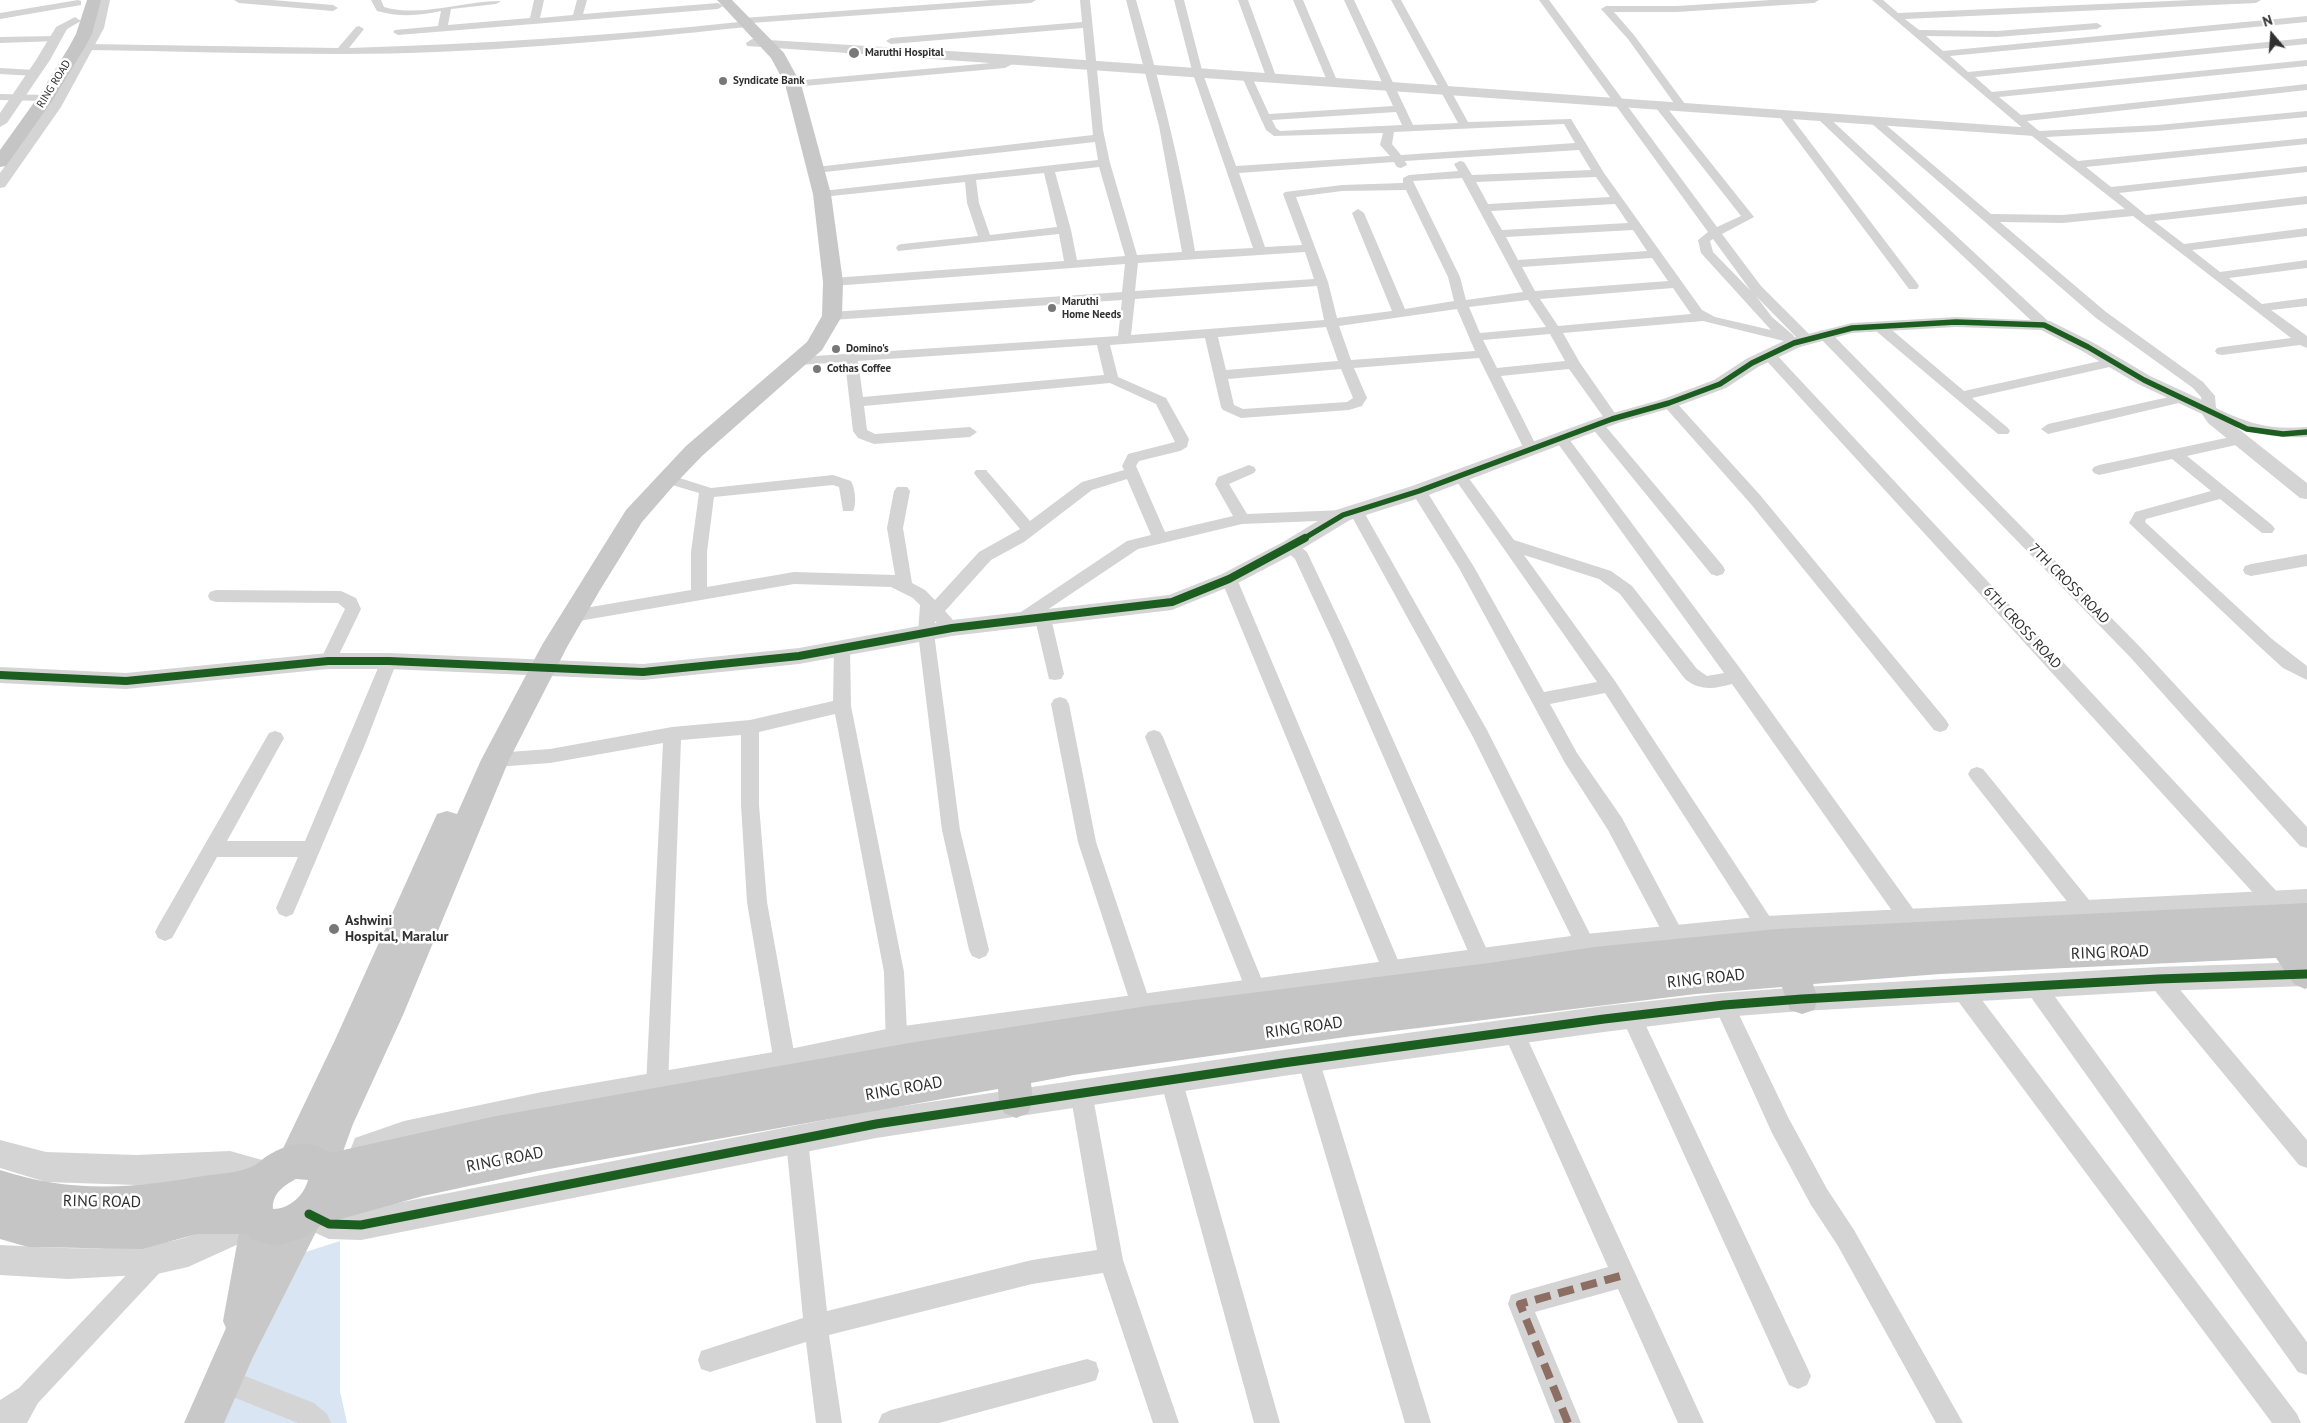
<!DOCTYPE html>
<html>
<head>
<meta charset="utf-8">
<style>
  body { margin:0 }
  #map { position:relative; width:2307px; height:1423px; overflow:hidden; background:#fff; font-family:"PT Sans",sans-serif }
  canvas { display:block }
  .north { position:absolute; left:2247px; top:10px; width:50px; height:50px; -webkit-text-stroke:4px #fff; paint-order:stroke; rotate:342deg; font-size:14px; font-weight:700; line-height:20px; text-align:center; color:#303030 }
  .north::after { content:''; display:block; margin:auto; width:18px; height:22px; background:#303030; clip-path:polygon(50% 0,100% 100%,50% 72%,0 100%) }
</style>
</head>
<body>
<div id="map">
<canvas width="2307" height="1423"></canvas>
<div class="north">N</div>
</div>
<script>
const ctx = document.querySelector('canvas').getContext('2d');
ctx.lineJoin = 'round';
function fillPath(path, color) {
  ctx.fillStyle = color;
  ctx.fill(path, 'evenodd');
}
function strokePath(path, color, width, dash) {
  ctx.strokeStyle = color;
  ctx.lineWidth = width;
  ctx.lineCap = dash ? 'butt' : 'round';
  ctx.setLineDash(dash || []);
  ctx.stroke(path);
}
function drawText(font, color, halo, rows, align = 'center') {
  ctx.font = font + ' "PT Sans",sans-serif';
  ctx.lineWidth = 5;
  ctx.setLineDash([]);
  ctx.textBaseline = 'middle';
  ctx.strokeStyle = halo;
  ctx.fillStyle = color;
  for (const [text, x, y, turn = 0] of rows) {
    ctx.save();
    ctx.translate(x, y);
    ctx.rotate((+turn || 0) * Math.PI / 180);
    ctx.textAlign = isNaN(turn) ? turn : align;
    if (halo) ctx.strokeText(text, 0, 0);
    ctx.fillText(text, 0, 0);
    ctx.restore();
  }
}
const water = new Path2D(`
  M340 1241V1391L347 1423H201L284 1259Z`);
const minor = new Path2D(`
  M78 0 81 1V5L0 19V13Z
  M234 0H272L333 5 338 8 333 11 239 3Z
  M371 0H381L384 7C421 18 468 0 501 1L496 4 451 9 448 25 530 18 534 0H544L540 18 573 15 577 0H587L583 14 718 3 723 6 718 9 398 35 393 32 395 30 438 26 441 11C419 16 398 17 377 11Z
  M992 0H1036L1031 3 751 23 747 27C612 41 476 54 340 54 256 54 171 51 87 50L82 47 87 44 338 48 356 27 359 26 364 29 349 48C479 44 609 36 739 22L740 19 743 18Z
  M1080 0H1090L1103 130 1110 163 1137 255 1182 252 1159 126 1126 0H1136C1160 83 1181 166 1195 251L1253 248 1193 74 1174 0H1184L1203 74 1236 166 1390 156 1380 145 1383 133 1274 136 1266 130 1242 77 1243 75H1251L1269 114 1393 106 1344 0H1354L1413 125 1458 123 1391 0H1401L1468 122 1571 119 1604 173 1702 310 1715 317 1771 330 1701 253 1698 240 1708 232 1539 0H1549L1717 227 1741 216 1656 108V104H1664L1754 217 1722 234 1761 286 1810 335 1812 338 1810 341H1800L1756 296 1772 317 1793 335 1795 338 1793 341 1788 342 1703 321 1563 333 1580 363 1619 419 1617 422H1607L1569 369 1501 376 1538 449 1536 452H1526L1524 449 1479 358 1354 368 1367 398 1362 406 1349 410 1241 418 1223 410 1221 407 1205 338 1110 345 1118 377 1166 398 1189 439 1187 447 1180 451 1139 461 1136 466 1165 532 1233 516 1215 484 1218 477 1249 465 1254 467 1256 470 1254 473 1229 484 1247 514 1343 510 1350 514 1348 511 1351 507H1361L1487 730 1593 940 1596 946 1593 952 1586 955 1579 952 1473 737 1351 515 1348 519 1343 520 1242 524 1138 549 1044 612 1049 614 1051 618 1064 674 1061 679 1055 680 1049 679 1035 619 1021 626 1015 624 1013 620 1015 616 1127 541 1151 535 1127 479 1092 490 1024 542 991 560 945 611 960 628 958 632C947 636 942 628 935 621L934 633 960 830 989 950 986 956 979 959 972 956 969 950 942 830 918 633 920 605 913 598 891 587 794 584 573 622 567 620 565 616 567 612 573 610 691 590V552L699 493 662 482 660 479 662 476 667 474 711 488 833 475 851 481C855 488 857 504 853 511H843L839 487 833 485 714 497 707 552V587L794 572 895 575 887 528 894 491 897 487H907L910 491 903 528 912 583 925 590 935 600 979 552 1020 529 976 476 974 473 976 470H986L1030 521 1082 482 1124 470 1122 466 1128 454 1175 442 1156 404 1110 383 864 406 867 430 875 434 970 427 977 432 970 437 874 444 858 438 853 431 845 362 799 365 792 361 799 357 1118 336 1122 300 832 320 825 316 832 312 1122 292 1125 264 833 286 827 282 833 278 1064 261 1059 234 898 251 896 248 898 245 902 244 978 236 967 203 965 182 822 197 816 194 822 191 1098 160 1095 142 816 173 810 170 816 167 1093 135 1083 28 891 44 886 41 891 38 1082 22ZM1396 112 1402 125 1280 131 1276 128 1272 120ZM1564 124 1575 143 1401 155 1392 144 1394 132ZM1579 150 1591 170 1472 175 1464 162 1460 161 1454 164 1458 171 1409 175 1403 178V183L1342 185 1285 192 1283 194 1302 245 1265 247 1239 173 1394 162 1397 167 1401 168 1407 165 1405 161ZM1099 167 1125 256 1077 260 1071 230 1055 172ZM1044 173 1057 227 990 235 979 203 976 180ZM1596 177 1610 197 1488 204 1476 182ZM1462 178 1523 292 1466 300 1460 277 1413 181ZM1406 190 1448 277 1454 301 1405 309 1364 213 1358 209 1352 213 1392 311 1337 318 1328 282 1296 197 1342 191ZM1615 204 1628 223 1502 230 1491 211ZM1633 230 1647 251 1518 260 1506 237ZM1713 239 1751 291 1713 252 1710 241ZM1305 252 1314 279 1135 291 1138 263ZM1652 258 1668 281 1535 291 1522 267ZM1317 286 1324 320 1131 335 1135 299ZM1673 288 1691 314 1558 326 1540 299ZM1528 300 1546 327 1480 333 1469 307ZM1457 309 1475 351 1351 360 1339 326ZM1326 327 1338 361 1226 370 1218 337ZM1550 334 1565 361 1497 368 1483 340ZM1097 345 1104 375 863 397 858 361ZM1341 369 1353 398 1347 402 1243 409 1234 405 1228 379Z
  M1238 0H1248L1277 79 1276 81H1268L1267 79Z
  M1293 0H1303L1338 83 1337 85 1333 86 1328 83Z
  M1771 0H1819L1814 3 1677 12H1614L1634 35 1688 108 1683 111 1679 110 1628 39 1601 9 1606 6H1677Z
  M1872 0H1883L1898 13 2192 0H2261L2256 3 1905 19 1919 30 1997 31 2097 23 2102 26 2097 29 1997 37 1926 36 1943 51 2307 16V22L1950 56 1968 72 2307 38V44L1975 77 1992 92 2307 60V66L1999 97 2021 115 2307 84V90L2027 121 2039 131 2158 125 2307 111V117L2158 131 2046 137 2078 161 2307 138V144L2086 167 2111 187 2307 166V172L2119 193 2146 215 2307 196V204L2154 221 2184 244 2307 228V236L2192 250 2220 272 2307 260V268L2229 278 2262 304 2307 298V306L2271 310 2307 336V348L2300 345 2222 355 2217 354 2215 351 2217 348 2222 347 2291 338 2133 216 2063 223 2000 222 2106 312 2203 382 2215 396 2216 408C2249 424 2270 430 2307 427V437C2268 439 2238 430 2204 413L2201 397 2193 388 2096 318 1871 123V119H1879L1991 214 2063 215 2125 209 2032 136Z
  M55 36 60 39 58 41 0 43V37Z
  M1014 56 1018 57V61L1005 68 793 87 788 84 793 81 1002 62Z
  M0 68 35 70 40 73 35 76 0 74Z
  M0 94 46 95 51 98 46 101 0 100Z
  M1784 112 1788 113 1917 283 1919 286 1917 289H1909L1780 117 1779 115Z
  M1822 114 1826 115 2049 322 2051 325 2049 328H2039L1818 119 1817 117Z
  M1881 324 1886 325 1964 391 2114 358 2121 362 2114 366 1972 398 2008 428 2010 431 2008 434H1998L1876 331 1874 328 1876 325Z
  M1824 330 1829 331 2142 649 2307 827V848L2300 846 2130 657 1819 337 1817 334 1819 331Z
  M1769 351 1774 352 2281 896 2284 902 2281 908 2274 911 2267 908 1764 358 1762 355Z
  M2182 394 2187 395 2189 398 2187 401 2048 434 2041 429 2048 424Z
  M1669 399 1674 400 1760 495 1946 720 1949 725 1946 730 1940 732 1934 730 1750 503 1664 406 1662 403 1664 400Z
  M1597 420 1602 422 1723 566 1725 570 1723 574 1717 576 1711 574 1592 428 1590 425 1592 422Z
  M1561 433 1566 435 1742 671 1916 913 1919 919 1916 925 1909 928 1902 925 1732 684C1714 689 1700 691 1685 679L1620 594 1599 579 1524 555 1615 681 1783 937 1780 943 1773 946 1766 943 1605 693 1550 704 1577 753 1622 818 1681 929 1684 935 1681 941 1674 944 1667 941 1608 830 1565 763 1459 568 1411 491 1414 487H1424L1474 567 1544 692 1597 682 1455 479 1453 476 1455 473H1465L1514 540 1611 571 1632 586 1697 669 1707 676 1724 673 1556 441 1554 438 1556 435Z
  M2240 435 2245 437 2247 440 2245 443 2187 456 2272 525 2275 529 2272 533H2262L2220 499 2146 519 2145 522 2272 639 2307 666V680L2283 668 2260 647 2129 523 2135 512 2211 491 2172 459 2099 475 2094 473 2092 470 2094 467 2099 465Z
  M1290 542 1296 543 1307 552 1349 641 1491 959 1488 965 1481 968 1474 965 1333 641 1295 559 1282 547 1284 543Z
  M2307 554V566L2251 576 2245 574 2243 570 2245 566 2251 564Z
  M1229 573 1235 575 1237 579 1403 972 1400 979 1393 981 1386 979 1383 972 1221 579 1223 575Z
  M216 590 341 591 356 598 361 609 334 665 328 667 322 665 320 661 345 609 338 603 216 602 210 600 208 596 210 592Z
  M842 643 848 645 850 649 851 706 904 972 908 1051 905 1058 897 1061 889 1058 886 1051 884 972 835 714 759 732V805L767 902 796 1063 793 1070 785 1073 777 1070 774 1063 747 902 741 805V735L681 740 668 1086 665 1093 657 1096 649 1093 646 1086 663 743 550 763 495 767 489 765 486 760 489 755 495 753 550 749 672 727 750 720 833 701 834 649 836 645Z
  M389 655 395 657 397 661 366 742 293 914 286 917 279 914 276 908 298 857H217L172 938 165 941 158 938 155 932 158 926 269 733 275 731 281 733 284 738 227 841H305L381 661 383 657Z
  M1060 697 1066 699 1069 704 1096 842 1151 1005 1148 1012 1141 1015 1134 1012 1131 1005 1078 842 1051 704 1054 699Z
  M1154 730 1160 732 1163 737 1266 990 1263 997 1256 999 1249 997 1246 990 1145 737 1148 732Z
  M1977 767 1983 769 2094 906 2097 912 2094 918 2087 921 2080 918 1971 779 1968 774 1971 769Z
  M2158 970 2165 972 2307 1140V1168L2299 1165 2151 986 2148 979 2151 972Z
  M2035 977 2042 979 2307 1342V1375L2298 1372 2028 993 2025 986 2028 979Z
  M1962 981 1969 983 2297 1414 2301 1423H2272L1955 997 1952 990 1955 983Z
  M1724 995 1731 998 1788 1117 1827 1189 1854 1230 1963 1423H1936L1838 1246 1811 1205 1772 1133 1714 1005 1717 998Z
  M1631 1006 1638 1009 1807 1367 1811 1376 1807 1385 1798 1389 1789 1385 1621 1016 1624 1009Z
  M1514 1022 1521 1025 1704 1423H1678L1618 1289 1535 1312 1581 1423H1555L1508 1304 1511 1295 1520 1292 1608 1267 1503 1032 1507 1025Z
  M1308 1049 1316 1052 1319 1059 1431 1423H1405L1297 1059 1300 1052Z
  M1171 1069 1179 1072 1182 1079 1280 1423H1254L1160 1079 1163 1072Z
  M1081 1081 1089 1085 1092 1092 1123 1260 1179 1423H1153L1103 1273 1032 1284 829 1335 842 1423H816L806 1342 710 1372 701 1369 698 1360 701 1351 803 1318 786 1140 789 1132 797 1129 805 1132 808 1140 827 1311 1032 1260 1097 1250 1070 1092 1073 1085Z
  M158 1246 166 1250 170 1258 166 1266 38 1403 27 1423H0V1400L19 1388 150 1250Z
  M1087 1359 1096 1362 1099 1371 1096 1380 1087 1383 939 1423H878L882 1414 891 1410Z
  M222 1367 314 1403 327 1414 331 1423H298L213 1389 209 1380 213 1371Z`);
const tertiary = new Path2D(`
  M98 0H110L104 28 61 107 5 187 0 188V173L47 107 92 28Z
  M75 17 81 21 67 29 50 60 7 123 0 127V113L36 60 56 27Z
  M752 39 1014 55 2034 128 2041 132 2034 136 747 46 746 43Z
  M1956 317 2050 321 2094 343 2150 376 2215 406 2221 415 2307 483V499L2300 498 2208 423 2202 414 2138 384 2082 351 2041 330 1956 327 1852 333 1800 347 1758 367 1726 388 1675 407 1618 423 1426 496 1350 520 1297 552 1236 584 1172 610 952 636 799 664 643 680 389 669H328L126 689 0 683V667L126 673 328 653H389L643 664 799 648 952 620 1169 595 1222 574 1283 542 1336 510 1412 486 1606 415 1663 399 1714 380 1746 359 1788 339 1852 323Z
  M2307 889V911L1766 938 1586 958 1141 1017 896 1053 785 1076 542 1120 404 1149 365 1162 355 1158 351 1148 355 1138 404 1121 542 1092 785 1050 896 1027 1586 934 1766 916Z
  M2307 962V986L2158 991 1802 1011 1724 1017 1604 1032 1283 1076 876 1138 361 1240 329 1239 298 1225 294 1214 298 1203 309 1199 331 1209 361 1210 876 1110 1283 1050 1604 1006 1724 993 1802 987 2158 967Z
  M0 1140 46 1152 136 1155 230 1151 280 1165 285 1175 280 1185 270 1190 230 1181 136 1185 46 1182 0 1168Z
  M254 1206 265 1210 269 1221 265 1232 188 1267 157 1274 68 1279 0 1275V1245C56 1248 130 1253 184 1238 208 1231 231 1216 254 1206Z`);
const primary = new Path2D(`
  M717 0H732L784 53 801 84 831 194 843 282 842 316 822 350 702 456 675 484 642 522 600 590 567 647 509 760 403 1015 353 1124 333 1179 320 1184 307 1179 306 1174 295 1179 282 1174 277 1161 335 1040 437 814 447 811 457 814 481 760 542 645 626 510 686 446 807 342 822 316 823 282 813 194 785 84 771 58Z
  M306 1198 319 1203 324 1216 253 1357 224 1423H184L226 1328 223 1321 241 1222 246 1209 259 1204 272 1209 277 1222 275 1237 293 1203Z`);
const trunk = new Path2D(`
  M87 0H101L92 34 85 47 54 98 6 166 0 167V150L38 97 69 47 76 34Z
  M2307 903V988L2305 989 2294 984 2276 958 1940 974 1813 984 1818 999 1814 1010 1802 1014 1790 1010 1782 987 1696 994 1353 1036 1074 1075 1031 1083 1033 1101 1028 1113 1016 1118 1004 1113 999 1101 998 1089 538 1171 423 1196 323 1224 303 1238 275 1246 253 1240 246 1234H197L142 1249 28 1247 0 1239V1170C70 1193 131 1189 203 1176 218 1174 237 1173 251 1167 257 1165 262 1159 267 1156 287 1144 309 1138 330 1153L496 1116 915 1042 1147 1006 1489 963 1594 947 1777 929ZM296 1179 308 1180C304 1196 289 1209 273 1209 272 1194 283 1186 296 1179Z`);
const quiet = new Path2D(`
  M1568 1423 1520 1304 1624 1275`);
const cyclewayFar2 = new Path2D(`
  M1303 539 1343 515 1419 491 1612 419 1669 403 1720 384 1752 363 1794 343 1852 328 1956 322 2044 325 2088 347 2144 380 2247 429 2283 434 2307 432`);
const cyclewayFar1 = new Path2D(`
  M0 675 126 681 328 661H389L643 672 799 656 952 628 1172 602 1229 579 1305 538`);
const cycleway = new Path2D(`
  M309 1214 329 1224 361 1225 876 1124 1283 1063 1604 1019 1724 1005 1802 999 2158 979 2307 974`);
const markers = [
  [854,53,6,"#787878"],
  [723,81,5,"#787878"],
  [1052,308,5,"#787878"],
  [836,349,5,"#787878"],
  [817,369,5,"#787878"],
  [334,929,6,"#787878"]
];
const farPoinames = [
  ["Maruthi Hospital",865,53],
  ["Syndicate Bank",733,81],
  ["Maruthi",1062,302],
  ["Home Needs",1062,315],
  ["Domino's",846,349],
  ["Cothas Coffee",827,369]
];
const farStreetnames = [
  ["RING ROAD",54,84,-58]
];
const streetNames = [
  ["7TH CROSS ROAD",2069,584,45],
  ["6TH CROSS ROAD",2022,628,47]
];
const poiNames = [
  ["Ashwini",345,921],
  ["Hospital, Maralur",345,937]
];
const nearStreetnames = [
  ["RING ROAD",2110,953,-2],
  ["RING ROAD",1706,979,-6],
  ["RING ROAD",1304,1028,-8],
  ["RING ROAD",904,1089,-10],
  ["RING ROAD",505,1160,-11],
  ["RING ROAD",102,1202,1]
];
fillPath(water, '#d9e5f3');
fillPath(minor, '#d4d4d4');
fillPath(tertiary, '#d4d4d4');
fillPath(primary, '#c8c8c8');
fillPath(trunk, '#c5c5c5');
strokePath(quiet, '#8d6e63', 8, [16, 8]);
strokePath(cyclewayFar2, '#1b5e20', 5.5);
strokePath(cyclewayFar1, '#1b5e20', 8);
strokePath(cycleway, '#1b5e20', 9);
for (const [x, y, r, color] of markers) {
  const dot = new Path2D();
  dot.arc(x, y, r, 0, 2 * Math.PI);
  ctx.fillStyle = color;
  ctx.fill(dot);
  strokePath(dot, '#fff', 2);
}
drawText('bold 11px', '#303030', '#fff', farPoinames, 'left');
drawText('11px', '#303030', '#fff', farStreetnames);
drawText('14px', '#303030', '#fff', streetNames);
drawText('bold 14px', '#303030', '#fff', poiNames, 'left');
drawText('16px', '#303030', '#fff', nearStreetnames);
</script>
</body>
</html>
